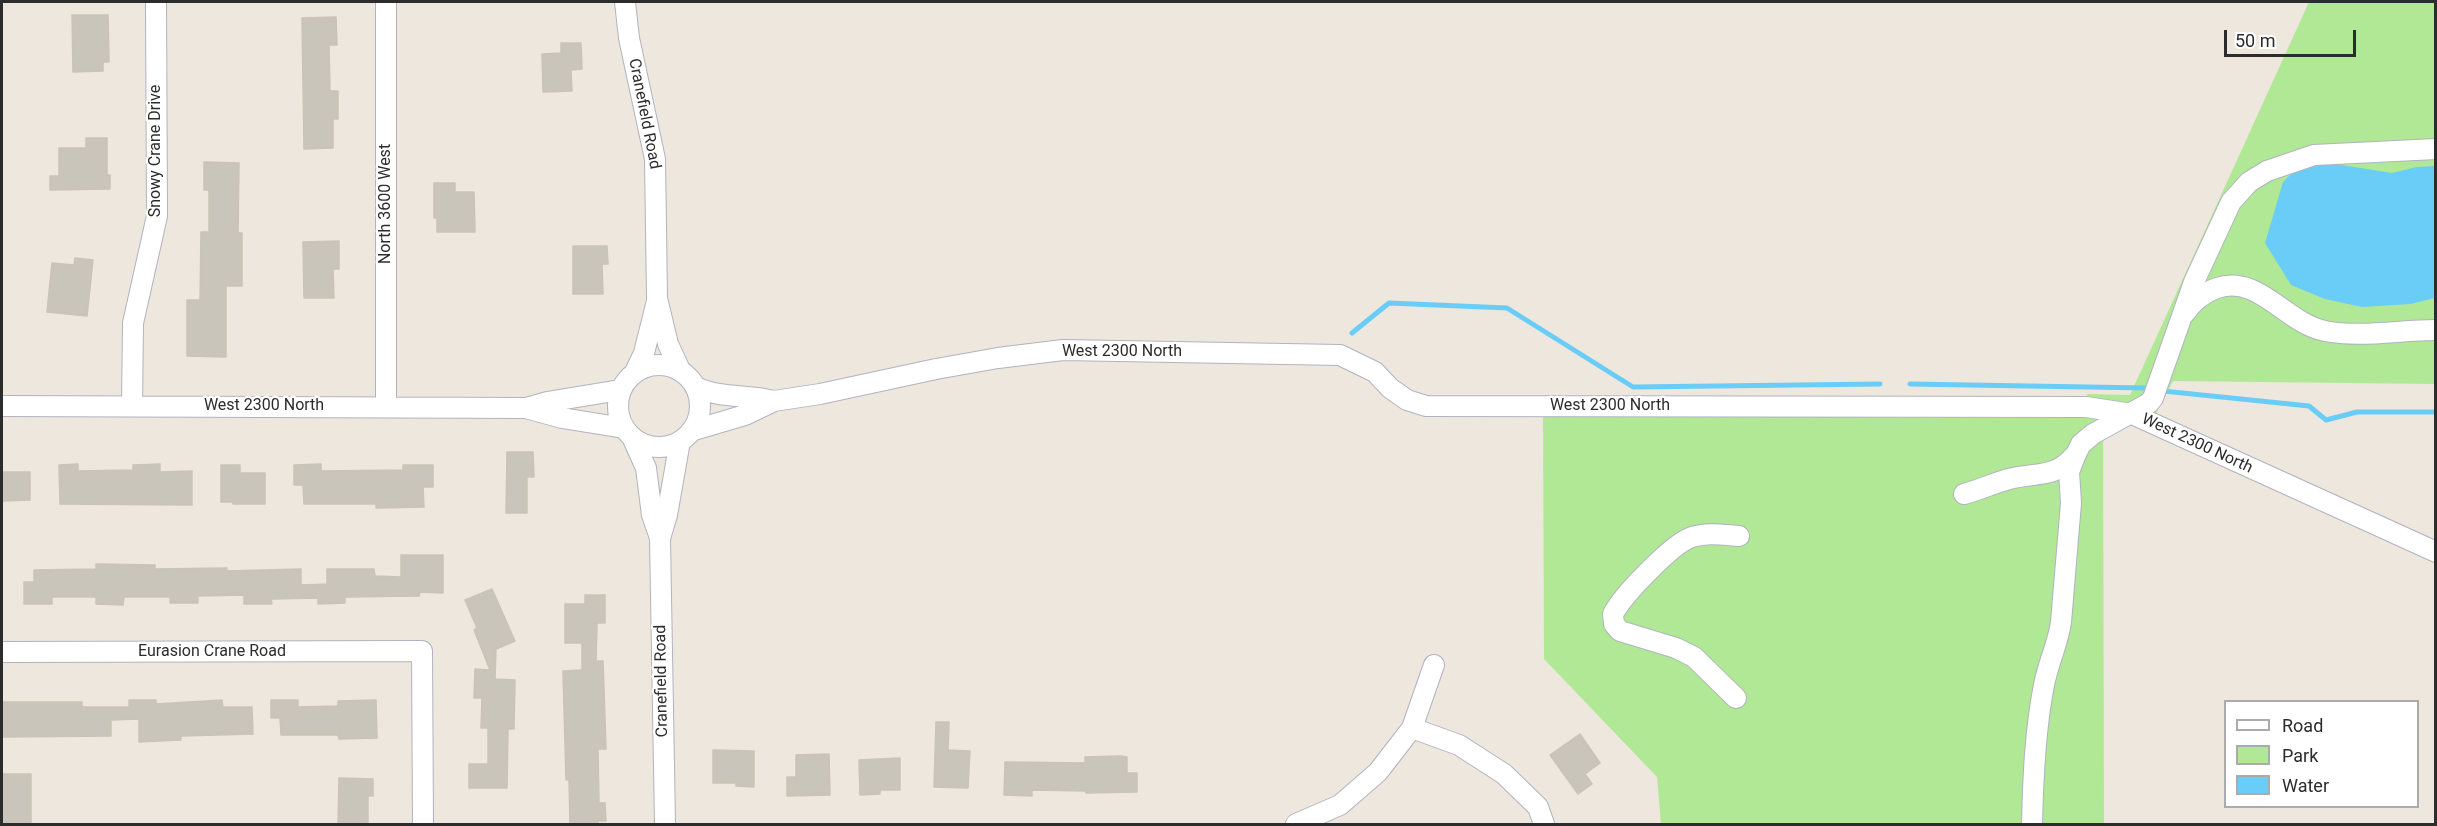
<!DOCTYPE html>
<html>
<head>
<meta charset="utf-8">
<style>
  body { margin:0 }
  #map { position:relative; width:2437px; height:826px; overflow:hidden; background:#eee7dd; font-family:Roboto,sans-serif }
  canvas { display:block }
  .frame { position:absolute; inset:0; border:3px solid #2c2c2c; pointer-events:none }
  .legend { position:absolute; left:2224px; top:700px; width:195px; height:108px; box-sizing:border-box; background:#fff; border:2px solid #ababab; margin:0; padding:8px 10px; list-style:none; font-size:18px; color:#2c2c2c }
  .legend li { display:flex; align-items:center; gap:12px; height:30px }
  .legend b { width:30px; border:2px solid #ababab }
  .scale { position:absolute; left:2224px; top:30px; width:132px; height:27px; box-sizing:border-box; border:3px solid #2c2c2c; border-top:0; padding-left:8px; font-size:18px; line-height:21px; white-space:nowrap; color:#2c2c2c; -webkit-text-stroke:4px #fff; paint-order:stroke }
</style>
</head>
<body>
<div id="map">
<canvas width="2437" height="826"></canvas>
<div class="frame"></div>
<ul class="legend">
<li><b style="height:8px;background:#fff"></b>Road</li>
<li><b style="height:16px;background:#b0e896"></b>Park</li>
<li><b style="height:16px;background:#69cdf7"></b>Water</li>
</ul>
<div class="scale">50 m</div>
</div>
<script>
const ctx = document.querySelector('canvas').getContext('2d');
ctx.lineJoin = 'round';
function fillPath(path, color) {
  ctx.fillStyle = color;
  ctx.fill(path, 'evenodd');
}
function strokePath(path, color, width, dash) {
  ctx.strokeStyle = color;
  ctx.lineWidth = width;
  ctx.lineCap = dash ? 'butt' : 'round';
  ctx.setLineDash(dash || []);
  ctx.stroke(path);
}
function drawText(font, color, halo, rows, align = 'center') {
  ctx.font = font + ' Roboto,sans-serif';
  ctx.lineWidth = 4.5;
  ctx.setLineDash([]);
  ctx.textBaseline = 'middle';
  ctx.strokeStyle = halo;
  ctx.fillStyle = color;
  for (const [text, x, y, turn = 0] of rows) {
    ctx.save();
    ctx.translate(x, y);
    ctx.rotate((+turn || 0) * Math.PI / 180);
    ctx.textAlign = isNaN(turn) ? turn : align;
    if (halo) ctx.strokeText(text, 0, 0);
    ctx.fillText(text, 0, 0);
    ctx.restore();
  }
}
const green = new Path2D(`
  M2309 2H2435V384L2173 381 2149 427 2103 416 2104 824H1661L1657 777 1544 659 1543 416 2086 418 2087 394 2130 395Z`);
const water = new Path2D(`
  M2316 161 2392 173 2417 167 2435 166V298L2411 304 2362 307 2325 299 2291 285 2265 243 2283 182 2297 168Z`);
const stream = new Path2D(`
  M1352 333 1389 303 1507 308 1633 387 1880 384
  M1910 384 2147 388
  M2163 391 2309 406 2326 420 2357 412H2436`);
const building = new Path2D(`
  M72 15H108L109 62H103V71L73 72Z
  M336 17 337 45H329L330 91H338V119H333V148L304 149 302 18Z
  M561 43H581L582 69 571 70 572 91 543 92 542 54 561 53Z
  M86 138H107V175H110V189L50 190V176H59V148H86Z
  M204 162 239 163 238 233H242V286H226V357L187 356V300H200L201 232H209V190H204Z
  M434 183H455V192H474L475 232H437V218H434Z
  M339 241V269H333L334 298H304L303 242Z
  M573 246H607L608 264H602L603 294H573Z
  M75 258 93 260 87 316 47 312 52 263 74 265Z
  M507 452H533L534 477H527V513H506Z
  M78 464V471L133 470V465L160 464V472L192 471V505L60 504 59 465Z
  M321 464V471L403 470V465H433V487H423L424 507 376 508V504H304L303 485H294V465Z
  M221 465H240V473H265V504H233L232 502H221Z
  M2 472H30V500L2 501Z
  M401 555H443V593L420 592 419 596 345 597V603L318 604V598L271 599 272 604H244V595L198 596V603H170V597H124L123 605 96 604V597H52V604H24V582H34V570L96 569V564L155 565V569L227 568V571L301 569V585L327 584V569H374L375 576 401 577Z
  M492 589 515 641 496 649 495 679 515 680 514 729H508L507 788H469V764H488V728H481L482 698H474L475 669 490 670 474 630 477 628 465 600Z
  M585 595H605V623H597L596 661H603L606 749H598L599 803H605L606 821H598V825H570L569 780H566L563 671 582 670V643H565V604H585Z
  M129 700H156V704L222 700 223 707H252L253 734 181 736V740L139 742V719L111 720V736L2 737V702H82V707H129Z
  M271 700H298V707L338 706V701L376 700 377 738 339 739 338 735H281L280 718H271Z
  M936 722H949L948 750 970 751 968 788 934 787Z
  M1580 734 1600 763 1585 774 1592 784 1578 794 1550 755Z
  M713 750 754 751V787L736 786V783H713Z
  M829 754 830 795 787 796V777H796V755Z
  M1120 756 1127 757V773H1137V792L1086 793V791L1032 790V796L1004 795 1005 762 1085 763V757Z
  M900 758V790H880V794L860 795 859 760Z
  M2 774H31V823L2 822Z
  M339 778 373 779V796H368V825H338Z`);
const minor = new Path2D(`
  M625 2 629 38 655 159 657 298 668 344 680 370
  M2185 313C2193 301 2203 293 2217 288 2259 274 2285 323 2325 331 2360 338 2399 330 2436 330
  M618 406a41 41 0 1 1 82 0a41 41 0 1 1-82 0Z
  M635 372 644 353 657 301
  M696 387C721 399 748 394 774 401
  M2 406 526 408 562 418 624 428
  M132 406 133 323 157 216 156 2
  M386 406V2
  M526 408 547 402 620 390
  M691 431 745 415 774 401 820 394 936 369 998 358 1063 350 1340 355 1375 372 1390 388 1407 400 1426 406 2086 407 2132 414 2436 552
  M632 437 646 468 652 515 660 538
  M1964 494C1979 490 1994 483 2009 479 2036 472 2054 479 2074 456
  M2 652 422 651 423 824
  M1736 698 1694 657 1676 648 1620 631 1614 624 1613 614C1623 595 1673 543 1692 537 1707 532 1724 535 1739 536
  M1412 728 1459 745 1504 774 1538 807 1544 824
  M665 824 660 538 667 515 680 441
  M1296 824 1340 805 1378 772 1412 728 1434 665
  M2032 824C2033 778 2035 730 2044 685 2048 663 2058 644 2061 622L2071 503 2069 472 2076 454 2081 444 2093 434 2149 403 2153 398 2194 282 2231 202 2249 182 2267 171 2314 155 2436 149`);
const streetNames = [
  ["Cranefield Road",644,114,79],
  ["Snowy Crane Drive",156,151,-90],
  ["North 3600 West",386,204,-90],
  ["West 2300 North",1122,352],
  ["West 2300 North",264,406],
  ["West 2300 North",1610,406],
  ["West 2300 North",2197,444,25],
  ["Eurasion Crane Road",212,652],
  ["Cranefield Road",662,681,-91]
];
fillPath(green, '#b0e896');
fillPath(water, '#69cdf7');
strokePath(stream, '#69cdf7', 5);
fillPath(building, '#c9c5bb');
strokePath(building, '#cac3b6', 1.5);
strokePath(minor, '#b1b3c0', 22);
strokePath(minor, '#fff', 20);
drawText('16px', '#2c2c2c', '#fff', streetNames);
</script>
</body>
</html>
